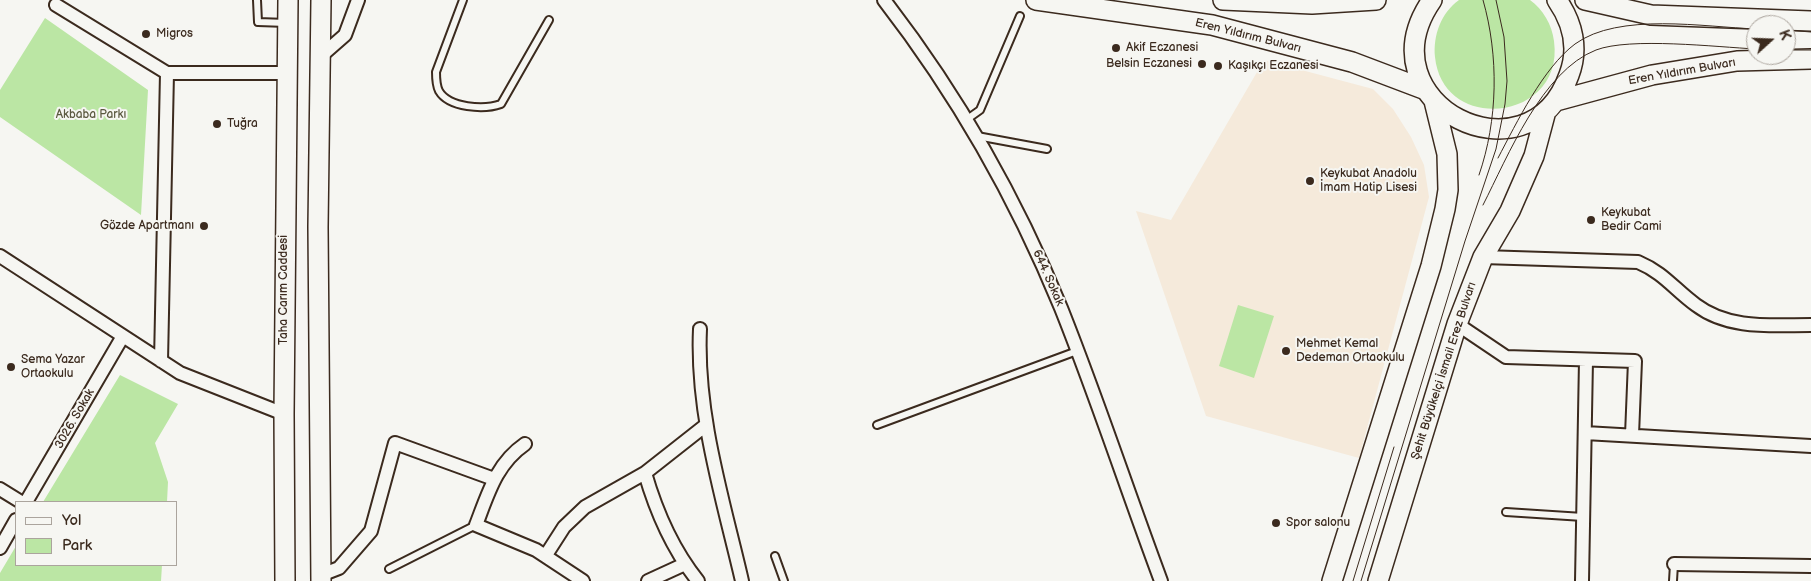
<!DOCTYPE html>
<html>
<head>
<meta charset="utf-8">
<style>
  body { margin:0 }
  #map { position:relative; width:1811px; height:581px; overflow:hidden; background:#f6f6f2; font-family:"Balsamiq Sans",sans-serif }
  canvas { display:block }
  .legend { position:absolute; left:15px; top:501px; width:162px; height:65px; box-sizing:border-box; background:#f6f6f2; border:1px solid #aba49d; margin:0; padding:6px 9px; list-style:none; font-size:15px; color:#3b2a1e }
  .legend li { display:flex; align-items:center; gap:10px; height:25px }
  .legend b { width:25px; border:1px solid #aba49d }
  .north { position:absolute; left:1746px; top:15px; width:50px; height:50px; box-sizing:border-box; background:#f6f6f2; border:1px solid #aba49d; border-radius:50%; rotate:70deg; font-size:14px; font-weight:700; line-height:20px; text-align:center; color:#3b2a1e }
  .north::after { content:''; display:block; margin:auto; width:18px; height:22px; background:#3b2a1e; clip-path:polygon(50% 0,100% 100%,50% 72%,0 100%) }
</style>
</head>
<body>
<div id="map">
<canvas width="1811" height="581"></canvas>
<ul class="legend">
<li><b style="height:6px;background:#f6f6f2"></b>Yol</li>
<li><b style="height:14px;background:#bbe6a4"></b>Park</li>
</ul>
<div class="north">K</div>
</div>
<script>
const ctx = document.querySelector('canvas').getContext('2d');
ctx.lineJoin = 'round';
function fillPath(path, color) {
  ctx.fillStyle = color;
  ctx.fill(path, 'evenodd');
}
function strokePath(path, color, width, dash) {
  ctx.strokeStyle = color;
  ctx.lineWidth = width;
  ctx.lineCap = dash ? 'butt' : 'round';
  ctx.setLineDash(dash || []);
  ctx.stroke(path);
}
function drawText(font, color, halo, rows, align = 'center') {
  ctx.font = font + ' "Balsamiq Sans",sans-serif';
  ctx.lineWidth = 4;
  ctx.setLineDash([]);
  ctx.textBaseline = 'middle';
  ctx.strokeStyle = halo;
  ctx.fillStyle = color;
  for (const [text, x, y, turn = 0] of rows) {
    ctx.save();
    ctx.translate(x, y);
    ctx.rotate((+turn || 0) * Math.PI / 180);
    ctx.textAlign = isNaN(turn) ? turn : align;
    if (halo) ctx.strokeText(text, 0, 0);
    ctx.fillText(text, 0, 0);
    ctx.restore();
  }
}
const built = new Path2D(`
  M1264 60 1373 89 1393 109 1411 137 1424 165 1429 197 1359 458 1206 416 1136 211 1171 220Z`);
const green = new Path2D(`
  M1459 0H1530C1543 9 1552 25 1554 41 1565 121 1443 135 1435 57 1433 35 1441 13 1459 0Z
  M45 18 148 90 141 215 0 117V90Z
  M1238 305 1274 316 1254 378 1219 366Z
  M120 375 178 404 155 443 168 482 167 502H43Z
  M16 546V565H162L161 581H0V573Z`);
const service = new Path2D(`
  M257 0 258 22 287 23
  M463 0 436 72C436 78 436 85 439 91 449 108 484 110 501 104L549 20
  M966 120 980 110 1020 16
  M977 136 1047 149
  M877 425 1077 351
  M1506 512 1583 517
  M775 556 784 581
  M389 569 476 525
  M1673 581 1674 564`);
const minor = new Path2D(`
  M884 0C956 93 1016 198 1061 308 1097 398 1127 490 1161 581
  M56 5 167 73H286
  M321 56 345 35 358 0
  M0 256 180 373 284 414
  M1483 257 1638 262C1664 273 1674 289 1696 305 1729 330 1772 325 1811 325
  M1457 324 1506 357 1635 361 1632 435
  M700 329C696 414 723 499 742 581
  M161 361 167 73
  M1585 433 1811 446
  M525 444C496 464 488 494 476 525L536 550 583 581
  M645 473C656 511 673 550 698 581
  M0 489 21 502
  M26 502 123 336
  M0 548 16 520
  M546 555 564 527 585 507 645 473 706 425
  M1674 564 1811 566
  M321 575 339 568 371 531 395 443 494 479
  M648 581 685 564
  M1582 581 1586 360`);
const primary = new Path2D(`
  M321 0 318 227 321 581
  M1036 0 1212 25 1352 62 1426 90
  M1223 0 1312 4 1376 0
  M1432 0C1360 104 1529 188 1569 75 1579 49 1573 23 1557 0
  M1585 0 1651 15 1811 21
  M1556 101 1652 75 1737 61 1811 59
  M285 581 284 414 288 0
  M1332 581 1431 266 1445 209 1448 190 1447 154 1434 101
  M1378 581 1457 324 1483 257 1510 211 1534 156 1546 111`);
const tram = new Path2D(`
  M1786 30 1811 32
  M1786 50H1811
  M1498 158C1517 122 1543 68 1575 44 1619 12 1704 27 1756 29
  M1479 175C1498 120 1499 56 1483 0
  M1483 205C1508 156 1542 71 1596 50 1630 37 1716 47 1756 49
  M1353 581 1394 447
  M1361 581 1465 241 1496 149 1505 104 1507 81 1504 37 1496 0`);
const markers = [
  [146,34,5,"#3b2a1e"],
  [1116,48,5,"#3b2a1e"],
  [1202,64,5,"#3b2a1e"],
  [1218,66,5,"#3b2a1e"],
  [217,124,5,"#3b2a1e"],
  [1310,181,5,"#3b2a1e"],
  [1591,220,5,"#3b2a1e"],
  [204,226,5,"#3b2a1e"],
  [1286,351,5,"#3b2a1e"],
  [11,367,5,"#3b2a1e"],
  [1276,523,5,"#3b2a1e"]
];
const poiNames = [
  ["Migros",156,34],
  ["Akif Eczanesi",1126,48],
  ["Belsin Eczanesi",1192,64,"right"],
  ["Kaşıkçı Eczanesi",1228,66],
  ["Tuğra",227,124],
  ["Keykubat Anadolu",1320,174],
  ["İmam Hatip Lisesi",1320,188],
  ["Keykubat",1601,213],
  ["Bedir Cami",1601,227],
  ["Gözde Apartmanı",194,226,"right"],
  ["Mehmet Kemal",1296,344],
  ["Dedeman Ortaokulu",1296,358],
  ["Sema Yazar",21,360],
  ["Ortaokulu",21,374],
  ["Spor salonu",1286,523]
];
const streetNames = [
  ["Eren Yıldırım Bulvarı",1248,36,14],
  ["Eren Yıldırım Bulvarı",1682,72,-10],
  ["644. Sokak",1048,278,66],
  ["Taha Carım Caddesi",284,290,-90],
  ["Şehit Büyükelçi İsmail Erez Bulvarı",1444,371,-72],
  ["3026. Sokak",75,419,-60]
];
const parkNames = [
  ["Akbaba Parkı",91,115]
];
fillPath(built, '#f5eadb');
fillPath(green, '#bbe6a4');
strokePath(service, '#3b2a1e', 10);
strokePath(minor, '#3b2a1e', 16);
strokePath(primary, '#3b2a1e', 22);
strokePath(service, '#f6f6f2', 6);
strokePath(minor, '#f6f6f2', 12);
strokePath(primary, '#f6f6f2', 19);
strokePath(tram, '#3b2a1e', 1);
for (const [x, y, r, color] of markers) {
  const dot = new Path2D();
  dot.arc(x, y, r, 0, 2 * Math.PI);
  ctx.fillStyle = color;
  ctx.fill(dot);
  strokePath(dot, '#f6f6f2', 2);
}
drawText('12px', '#3b2a1e', '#f6f6f2', poiNames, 'left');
drawText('12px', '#3b2a1e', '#f6f6f2', streetNames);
drawText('12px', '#5b5940', '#f6f6f2', parkNames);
</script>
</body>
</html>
